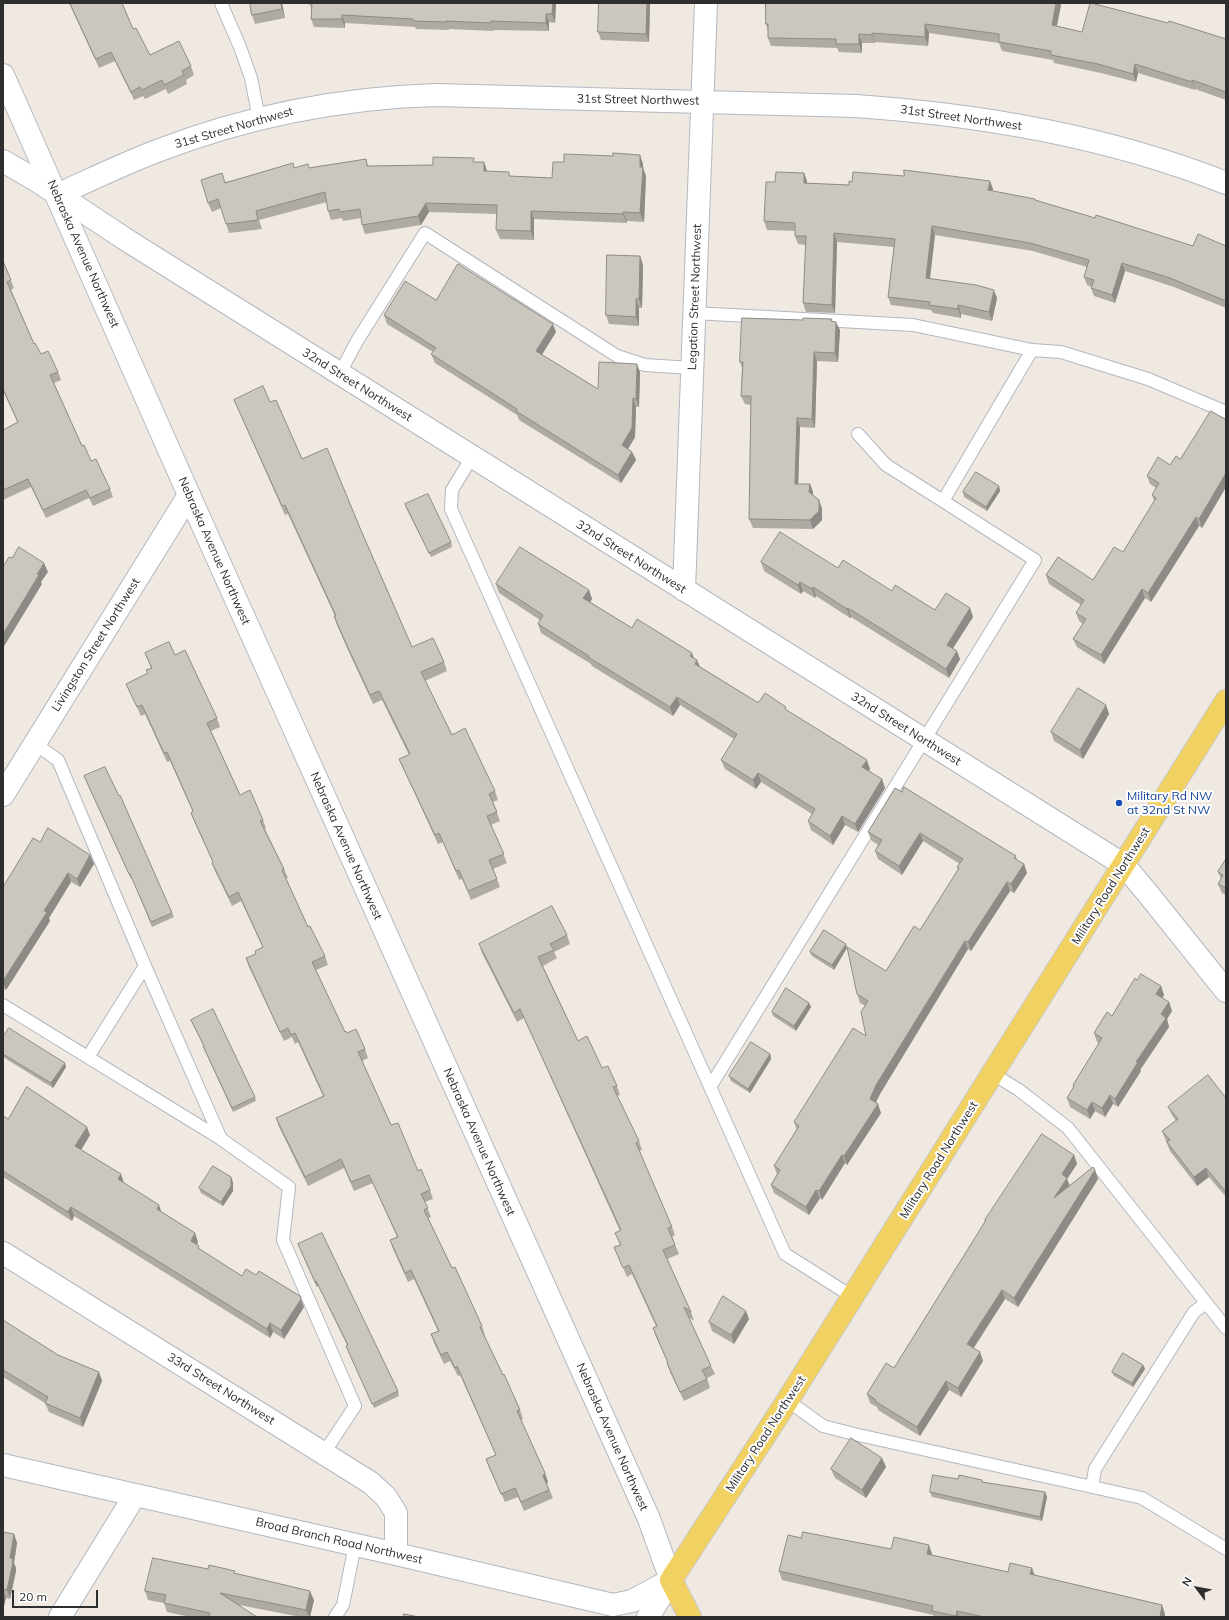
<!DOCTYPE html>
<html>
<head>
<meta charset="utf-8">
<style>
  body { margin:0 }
  #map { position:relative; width:1229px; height:1620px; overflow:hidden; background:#efe9e1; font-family:Mulish,sans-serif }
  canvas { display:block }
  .frame { position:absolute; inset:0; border:4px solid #2e2e2e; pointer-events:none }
  .north { position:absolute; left:1177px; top:1568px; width:40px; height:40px; -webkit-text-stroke:3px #fff; paint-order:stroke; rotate:302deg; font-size:11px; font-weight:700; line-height:16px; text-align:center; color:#2e2e2e }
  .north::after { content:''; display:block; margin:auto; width:14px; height:18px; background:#2e2e2e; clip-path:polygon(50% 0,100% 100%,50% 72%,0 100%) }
  .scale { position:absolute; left:12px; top:1590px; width:86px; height:18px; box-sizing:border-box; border:2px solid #2e2e2e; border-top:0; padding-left:5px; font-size:12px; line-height:14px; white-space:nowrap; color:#2e2e2e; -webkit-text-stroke:3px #fff; paint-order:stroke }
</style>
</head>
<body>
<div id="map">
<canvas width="1229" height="1620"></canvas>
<div class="frame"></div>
<div class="north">N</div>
<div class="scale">20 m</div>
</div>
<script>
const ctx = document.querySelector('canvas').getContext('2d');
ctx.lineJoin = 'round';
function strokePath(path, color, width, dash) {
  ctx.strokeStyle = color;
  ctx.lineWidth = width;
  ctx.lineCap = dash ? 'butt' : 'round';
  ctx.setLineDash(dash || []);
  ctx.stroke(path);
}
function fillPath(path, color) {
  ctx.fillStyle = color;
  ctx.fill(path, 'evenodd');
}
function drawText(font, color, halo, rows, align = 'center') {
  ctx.font = font + ' Mulish,sans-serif';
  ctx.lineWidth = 4;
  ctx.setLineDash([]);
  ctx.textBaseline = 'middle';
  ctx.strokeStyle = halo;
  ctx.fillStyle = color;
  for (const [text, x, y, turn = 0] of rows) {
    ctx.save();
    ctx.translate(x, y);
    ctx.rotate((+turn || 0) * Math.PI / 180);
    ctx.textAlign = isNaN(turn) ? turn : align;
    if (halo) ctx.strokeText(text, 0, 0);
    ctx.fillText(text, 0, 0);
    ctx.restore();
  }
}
const lane = new Path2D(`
  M221 3 240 47 251 78 259 119
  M694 313 913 325 1032 350 943 501 1035 560 710 1087
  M1032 350 1061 352 1148 379 1226 412
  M340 373 357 341 425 233 617 356 645 365 692 368
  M858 434 886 465 943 501
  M472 457 452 490 451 509 785 1254 853 1297
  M35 744 58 760 145 966 221 1139
  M3 1005 221 1139 289 1187 283 1240 355 1406 324 1453
  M88 1057 145 966
  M993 1074 1019 1090 1068 1128 1226 1328
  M788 1401 823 1426 854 1434 1142 1498 1226 1549
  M1092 1487 1095 1469 1194 1312 1206 1303
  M335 1617 343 1605 355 1545`);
const street = new Path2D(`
  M3 161 39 182 125 239 1124 865 1149 895 1226 991
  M57 195C90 180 123 164 157 151 245 117 340 98 435 95L856 106C982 115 1107 136 1226 183
  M684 590 706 3
  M3 795 189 495
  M3 1253 371 1483 386 1497 396 1513V1554
  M3 1465 396 1554 613 1605 632 1601 671 1580
  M60 1617 135 1495`);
const secondary = new Path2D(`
  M3 75 189 495 649 1519 671 1580 648 1617`);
const primary = new Path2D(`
  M690 1617 671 1580 784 1406 1226 701`);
const wall = new Path2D(`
  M69 3H122L133 29 150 55 191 66 194 75 186 80 187 84 168 94 166 89 145 99 143 96 134 100 115 61 99 68Z
  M250 3H282L285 18 255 24 252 15Z
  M309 3H556L555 23 549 22V31L494 30V31L449 29V30L416 29 415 27 345 23V28L314 27 311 19 312 10Z
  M650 3 649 42 601 40 598 32Z
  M764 3H1060L1061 5 1057 26 1082 32 1226 39V100L1195 89V90L1138 73 1136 82 1101 73 1054 63 1053 60 1002 51 999 43 929 33 928 46 875 42V43H862V53L839 52 837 48 771 46 768 38V31L766 24V9Z
  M366 159 368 166 433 165 475 162H484L487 171 511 176 552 178 643 164V168L646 176 644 222 627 221V223L534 219V240L500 239 496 230 497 214 429 212 421 225 365 234 362 225 361 218 343 221 342 218 331 220 328 211 327 202 259 220 262 229 229 233 221 208 212 212 208 203 225 182 294 168H309Z
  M804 173 807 181V183L849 185 852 182 993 189 992 191 1036 201 1193 246H1226V308L1174 287 1125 271 1115 303 1094 296 1091 288 1092 287 1087 285 1084 277 1087 267 1033 251 935 235 930 278 997 298 992 321 961 314V318L933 313 931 310 891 305 888 297 894 247 837 242 835 313 806 312 803 303 806 245 798 244 795 236V231L767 230 764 221 775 182Z
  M640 256 643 265 642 308H639V326L609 324 606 315Z
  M3 261 14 288 11 290 34 344 41 354 58 372 61 380 54 383 82 446 91 461 110 489 113 497 93 506 89 498 46 518 31 487 3 500V430L18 423 3 391Z
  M436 300 556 332 542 355 598 389 640 372 639 407H636L635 437 628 449 632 452 636 460 621 483 519 420 517 415 435 363 431 354 433 352 387 324 384 315Z
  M832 319V321L840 330 838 362 817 361 815 428 800 427 798 484H810L813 492V495L819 500 822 509V520L813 529 753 528 749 519 751 405 745 404 741 396 742 368 740 362 803 320Z
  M234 400 270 402 302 459 360 528 412 647 444 662 447 671 425 681 452 735 495 791 498 800 493 802 500 821 491 825 507 863 493 869 500 887 471 900 462 879 459 880 443 842 438 844 403 768 399 759 409 755 382 700 373 704 347 648 337 625 334 616H335L288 514 285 515 238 409Z
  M1226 420V487L1202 528 1199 526 1151 602 1145 598 1104 664 1077 647 1073 639 1083 624 1079 621 1076 613 1081 605 1049 584 1046 575 1093 580 1123 552 1154 501 1152 495 1156 488 1150 484 1147 476 1170 465 1180 459Z
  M999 486 1000 491 987 511 964 497 963 492Z
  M405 504 451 542 452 547 431 557 406 508Z
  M761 562 838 568 935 610 970 608 973 617 953 648 960 659 949 678 851 617 850 618 816 596 815 598 803 591 801 594 764 571Z
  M496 584 589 590 592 599 590 602 632 628 694 658 699 666 757 702 787 711 870 769 869 771 882 779 885 788 858 832 845 825 833 845 811 830 808 821 812 814 761 782 756 789 725 769 721 760 734 739 680 705 673 716 592 666 591 664 541 633 538 624 540 620 499 593Z
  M145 653 175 655 217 718 220 727 211 731 240 795 263 820 266 828 265 829 284 869 288 878H286L308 927 325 956 328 965 316 970 345 1032 347 1033 365 1049 368 1058 362 1061 391 1125 430 1190 433 1199 425 1202 431 1217 428 1218 452 1268 482 1326 485 1335H484L520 1410 523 1419 521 1420 548 1482 547 1484 553 1498 524 1511 518 1497 505 1502 489 1468 486 1459 496 1455 460 1375 458 1376 450 1361 444 1364 434 1343 431 1334 438 1331 414 1279 408 1282 393 1249 390 1240 397 1237 373 1183 354 1191 344 1168 308 1186 279 1127 276 1118 323 1096 298 1042 295 1044 292 1037 284 1041 249 967 246 958 256 954 263 948 241 901 232 906 215 871 212 863 213 862 194 821 191 813 193 812 170 761 167 762 145 714 141 716 130 692 126 684 148 674 151 668Z
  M1106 705 1109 714 1083 759 1054 741 1051 732Z
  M84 776 172 913 174 917 152 927 132 878 131 879Z
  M895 788 1016 856 1017 860 1024 864 1027 873 1014 893 1010 891 971 951 968 949 880 1094 876 1102 881 1113 847 1165 845 1163 822 1200 820 1198 809 1215 774 1193 771 1185 777 1174 774 1166 797 1130 794 1122 866 1036 865 1006 860 1003 857 994 886 971 920 930 958 870 957 867 960 864 923 841 902 875 878 859 875 851 878 845 871 840 868 832Z
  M40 842 90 855 94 864 80 887 71 882 49 918 50 921 6 990 3 988V887Z
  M1226 859V895L1222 893 1218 884 1221 879 1218 872Z
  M824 930 834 970 812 956 810 952Z
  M567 935 570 944 554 952 557 958 543 966 578 1041 617 1086 620 1095 617 1096 639 1141 642 1150 639 1151 672 1227 675 1235 672 1237 679 1254 667 1259 691 1312 694 1321 688 1317 711 1366 715 1374 707 1378 710 1388 684 1401 670 1372 667 1363H668L656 1337 653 1328 656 1326 632 1274 627 1277 618 1256 614 1247 620 1245 615 1233 620 1231 524 1018 517 1022 482 953 479 944Z
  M1137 980 1161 986 1164 995 1162 998 1169 1002 1172 1011 1167 1019 1169 1027 1140 1070 1141 1071 1118 1107 1113 1104 1105 1117 1095 1111 1090 1119 1070 1107 1067 1098 1074 1087 1073 1085 1099 1043 1097 1042 1094 1033 1112 1016Z
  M809 1003 811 1007 796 1031 773 1016 772 1012Z
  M191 1020 255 1097 256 1101 233 1112 205 1051 203 1046H204Z
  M3 1037 66 1067 53 1088 3 1057Z
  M770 1054 771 1059 750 1093 731 1081 729 1076Z
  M1226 1098V1197L1209 1177 1197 1186 1170 1151 1162 1131 1176 1121 1172 1115 1168 1107Z
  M3 1116 8 1119 90 1135 81 1150 162 1212 198 1242 197 1245 201 1250 242 1276 304 1307 284 1339 273 1332 270 1338 74 1216 72 1221 3 1177Z
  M1074 1155 1077 1164 1067 1179 1070 1186 1095 1170 1098 1179 1018 1307 1005 1299 974 1348 980 1352 983 1361 961 1397 949 1390 920 1436 878 1410 877 1407 870 1403 867 1394 894 1368 986 1221 985 1220Z
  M233 1182V1191L223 1206 201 1193 199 1188Z
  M298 1244 398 1391 399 1396 374 1408 348 1350 346 1346 347 1345 318 1285 317 1287Z
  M749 1319 734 1344 712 1331 709 1322Z
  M3 1320 58 1355 99 1372 102 1381 83 1427 49 1412 45 1403 3 1377Z
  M1143 1365 1145 1369 1133 1387 1114 1376 1112 1372Z
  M882 1458 886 1467 866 1498 835 1478 831 1469Z
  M983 1483 1045 1492 1047 1497 1042 1521 932 1497 930 1492Z
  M3 1532 14 1534 17 1543 14 1563 16 1568V1571L10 1599 6 1598 3 1610Z
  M801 1538 891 1549 932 1554V1555L1008 1572 1035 1575 1162 1605 1165 1614V1617H934L933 1615 782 1580 779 1571Z
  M208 1569 236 1574 314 1600 310 1617H301L239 1605 257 1617H190L167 1612 164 1603 148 1600 145 1591Z`);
const shadedWall = new Path2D(`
  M281 3H282L285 18 282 9Z
  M553 3H556L555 23 552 14Z
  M647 3H650L649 42 646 34Z
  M1056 3H1060L1061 5 1055 34 1052 25Z
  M546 14 549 22V31L546 23Z
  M342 15 345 23V28L342 19Z
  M925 24 929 33 928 46 925 37Z
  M872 33 875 42V43L872 35Z
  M859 34 862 43V53L859 44Z
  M1135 64 1138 73 1136 82 1133 74Z
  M1192 80 1195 89V90L1192 82Z
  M640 155 643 164V168L646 176 644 222 640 213Z
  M484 162 487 171H484Z
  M804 173 807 181V192L804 183Z
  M990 181 993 189 991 198 988 190Z
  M426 203 429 212 421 225 418 216Z
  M531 211 534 219V240L531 231Z
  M623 212 627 221V223L623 214Z
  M932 226 935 235 929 286 926 278Z
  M834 233 837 242 835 313 832 305Z
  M640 256 643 265 642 308 639 299Z
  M1122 263 1125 271 1115 303 1112 295Z
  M994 290 997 298 992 321 989 312Z
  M636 299 639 308V326L636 317Z
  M958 305 961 314V318L958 309Z
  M836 322 840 330 838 362 835 353Z
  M553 324 556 332 539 359 536 351Z
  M814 352 817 361 815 428 812 419Z
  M637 364 640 372 639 407 636 399Z
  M633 398 636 407 635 437 625 454 622 445Z
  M797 418 800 427 798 492 795 484Z
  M632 452 636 460 621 483 618 475Z
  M1226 473V487L1202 528 1199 519Z
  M810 484 813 492V500L809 492Z
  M999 486 1000 491 987 511 986 507Z
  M819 500 822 509V520L813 529 810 520Z
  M1196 517 1199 526 1151 602 1148 593Z
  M44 563 48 572 41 582 42 584 3 648V634Z
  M800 582 803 591 801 594 798 585Z
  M813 587 816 596 815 598 812 589Z
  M1142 589 1145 598 1104 664 1101 655Z
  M589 590 592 599 587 607 583 598Z
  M848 608 851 617 850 618 847 609Z
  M970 608 973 617 950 653 947 645Z
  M957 651 960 659 949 678 946 669Z
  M692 653 695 661 690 656Z
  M697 660 701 669 695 664Z
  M677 697 680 705 673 716 670 707Z
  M1106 705 1109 714 1083 759 1080 750Z
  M867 760 870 769 866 776 862 767Z
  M758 773 761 782 756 789 753 780Z
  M882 779 885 788 858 832 855 824Z
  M842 816 845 825 833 845 830 836Z
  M920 833 923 841 902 875 899 866Z
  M90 855 94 864 80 887 77 879Z
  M1024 864 1027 873 1014 893 1011 884Z
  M68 873 71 882 49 918 50 921 6 990 3 981 44 911Z
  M1007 882 1010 891 971 951 968 942Z
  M965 941 968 949 880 1094 873 1108 870 1099 876 1085Z
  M846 944 847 948 834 970 832 965Z
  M1161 986 1164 995 1159 1003 1156 994Z
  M1169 1002 1172 1011 1167 1019 1169 1027 1140 1070 1141 1071 1118 1107 1115 1099 1136 1062 1161 1014Z
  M809 1003 811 1007 796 1031 794 1026Z
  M770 1054 771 1059 750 1093 748 1089Z
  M65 1063 66 1067 53 1088 51 1083Z
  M1110 1095 1113 1104 1105 1117 1102 1108Z
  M1092 1102 1095 1111 1090 1119 1087 1110Z
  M878 1104 881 1113 847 1165 844 1156Z
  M87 1127 90 1135 78 1155 75 1146Z
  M842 1155 845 1163 822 1200 819 1191Z
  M1074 1155 1077 1164 1067 1179 1070 1187 1054 1198 1062 1174Z
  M1206 1168 1209 1177 1197 1186 1194 1177Z
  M1095 1170 1098 1179 1018 1307 1014 1298Z
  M121 1174 124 1183 118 1179Z
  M231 1177 233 1182V1191L223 1206 221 1202Z
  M816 1190 820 1198 809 1215 806 1207Z
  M159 1205 162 1214 157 1209Z
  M71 1207 74 1216 72 1221 68 1212Z
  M195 1233 198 1242 194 1250 191 1241Z
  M316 1281 318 1285 317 1287 315 1282Z
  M1002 1290 1005 1299 970 1353 967 1344Z
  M301 1299 304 1307 284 1339 281 1330Z
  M746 1311 749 1319 734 1344 731 1335Z
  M270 1323 273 1332 270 1338 267 1329Z
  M980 1352 983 1361 961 1397 958 1388Z
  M1143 1365 1145 1369 1133 1387 1132 1383Z
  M99 1372 102 1381 83 1427 80 1418Z
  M946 1381 949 1390 920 1436 917 1427Z
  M882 1458 886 1467 866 1498 862 1490Z
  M545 1473 548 1482 546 1484 543 1476Z
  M1045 1492 1047 1497 1042 1521 1040 1517Z
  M14 1534 17 1543 14 1563 16 1568V1571L10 1599 7 1590 10 1558Z
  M929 1545 932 1554 930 1563 927 1554Z
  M1032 1568 1035 1576 1030 1574Z
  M3 1590 6 1598 3 1610Z
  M310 1591 314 1600 310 1617H309L306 1610Z
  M1162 1605 1165 1614V1617H1160Z
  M957 1611 959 1617H957L956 1616Z`);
const building = new Path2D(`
  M70 3H122L133 29 136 28 150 55 179 41 191 66 182 71 184 75 164 85 162 80 142 90 140 87 131 92 111 52 96 59Z
  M250 3H281L282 9 252 15Z
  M309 3H553L552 14H546V23L491 21V23L446 21V22L413 21V19L342 15V19H311L312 3 309 4Z
  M599 3H647L646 34 598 32Z
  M766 3H1056L1052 25 1082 32 1090 3H1091L1168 23 1169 21 1226 39V92L1192 80V82L1135 64 1133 74 1098 64 1051 55V51L999 42V34L925 24V37L872 33V35L859 34V44H836V39L768 38V24H766Z
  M613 153 640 155V167H643L640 213 623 212V214L531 211V231L496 230 497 205 426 203 418 216 362 225 360 209 340 212 339 209 328 211 325 192 256 211 258 220 226 224 218 199 208 203 201 180 222 173 225 183 293 163 294 168 308 164 309 168 366 159 367 166 433 165V157L474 158 473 162H484V171L509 172V176L552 178 553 162H564V154L613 156Z
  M904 170 990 181 988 190 1035 199V200L1095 218 1096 215 1193 246 1198 234 1226 246V301L1170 278 1122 263 1112 295 1091 288 1094 280 1084 277 1089 260 1030 243 932 226 926 278 976 285 994 290 989 312 958 305V309L929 305 930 302 888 297 895 239 834 233 832 305 803 303 806 236H795V223L764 221 766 182H775L776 172 804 173V183L849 185V181L852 182 853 172 904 176Z
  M607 255 640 256 639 299H636V317L606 315Z
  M3 261 11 280 7 282 34 344 35 343 41 354 48 351 58 372 50 375 82 446 84 445 91 461 96 459 110 489 90 498 86 490 43 510 28 479 3 490V430L18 422 3 389Z
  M458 264 553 324 536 351 598 389 599 362 637 364 636 399 633 398 632 428 622 445 632 452 618 475 516 411 517 409 431 354 436 348 384 315 405 281 436 300Z
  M742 318 803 320V318L832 319 831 321 836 322 835 353 814 352 812 419 797 418 795 484H810L809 492 819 500V511L810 520 749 519 751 396H741L743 362H740Z
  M263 386 270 402 276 400 302 459 327 448 360 528 412 647 433 638 444 662 421 672 452 735 465 728 495 791 489 794 497 812 487 816 504 854 489 860 497 879 468 891 459 870 456 871 439 833 435 835 399 759 410 754 379 691 370 695 344 639 334 616H336L285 505 282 506 234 400Z
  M1211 411 1226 420V473L1199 519 1196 517 1148 593 1142 589 1101 655 1073 639 1086 619 1076 613 1084 600 1046 575 1058 557 1093 580 1114 547 1123 552 1156 498 1152 495 1159 483 1147 476 1158 457 1170 465 1176 456 1180 459Z
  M976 472 999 486 986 507 963 492Z
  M428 494 451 542 429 553 405 504Z
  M780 532 838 568 843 560 892 591 895 585 935 610 946 593 970 608 947 645 957 651 946 669 848 608 847 609 813 587 812 589 800 582 798 585 761 562Z
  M19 547 44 563 37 574 39 575 3 634V567L9 557 12 558Z
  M520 547 589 590 583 598 632 628 637 619 692 653 690 656 697 660 695 664 757 702H759L765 693 786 707 785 709 867 760 862 767 882 779 855 824 842 816 830 836 808 821 815 809 758 773 753 780 721 760 737 734 677 697 670 707 588 657 589 656 538 624 543 615 496 584Z
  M169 642 175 655 185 650 217 718 207 723 240 795 250 790 263 820 260 821 284 869 282 870 308 927 310 926 325 956 312 962 345 1032 346 1031 347 1033 356 1029 365 1049 358 1052 391 1125 398 1123 418 1171 421 1169 430 1190 421 1194 428 1208 424 1210 452 1268 455 1267 482 1326 480 1327 503 1375 504 1374 520 1410 517 1411 545 1473 543 1476 549 1490 521 1502 515 1488 501 1494 486 1459 496 1455 457 1366 455 1368 447 1352 441 1355 431 1334 439 1331 411 1270 405 1273 390 1240 398 1237 369 1175 351 1182 341 1159 305 1177 276 1118 324 1096 295 1033 291 1035 288 1028 280 1032 246 958 256 954 255 951 263 947 238 892 229 897 212 863 213 862 191 813 193 811 167 752 164 753 142 705 137 707 126 684 148 673 146 670 152 668 145 653Z
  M1078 688 1106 705 1080 750 1051 732Z
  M105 767 119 796 120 795 172 913 151 922 130 874H129L84 776Z
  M904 787 1016 856 1014 858 1024 864 1011 884 1007 882 968 942 965 941 876 1085 870 1099 878 1104 844 1156 842 1155 819 1191 816 1190 806 1207 771 1185 780 1170 774 1166 799 1126 794 1122 853 1028 866 1036 861 1012 868 1001 857 994 847 947 886 971 914 926 920 930 959 868 957 867 963 859 920 833 899 866 875 851 882 840 868 832 895 788 902 792Z
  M48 828 90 855 77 879 68 873 44 911 47 912 3 981V887L33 838 40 842Z
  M1226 859V888L1218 884 1223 875 1218 872Z
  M552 906 567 935 550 944 554 950 538 957 578 1041 587 1036 602 1068 608 1066 617 1086 613 1087 639 1141 636 1143 672 1227 668 1228 675 1245 663 1250 691 1312 684 1307 711 1366 702 1370 707 1379 680 1392 667 1363H668L653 1328 657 1326 629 1265 623 1268 614 1247 621 1245 615 1233 621 1230 520 1009 514 1013 479 944Z
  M824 930 846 944 832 965 810 952Z
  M1141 974 1161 986 1156 994 1169 1002 1161 1014 1166 1018 1136 1062H1138L1115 1099 1110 1095 1102 1108 1092 1102 1087 1110 1067 1098 1074 1086 1073 1085 1102 1038 1094 1033 1107 1012 1112 1016 1135 978 1137 980Z
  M786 988 809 1003 794 1026 772 1012Z
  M213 1009 255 1097 232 1108 203 1046H204L191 1020Z
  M9 1028 65 1063 51 1083 3 1054V1037Z
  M751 1042 770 1054 748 1089 729 1076Z
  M1208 1075 1226 1098V1192L1206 1168 1194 1177 1167 1142 1170 1140 1162 1131 1178 1119 1168 1107Z
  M27 1087 87 1127 75 1146 121 1174 118 1179 159 1205 157 1209 195 1233 191 1241 199 1246 198 1248 242 1276 246 1269 256 1275 259 1271 300 1296 301 1299 281 1330 270 1323 267 1329 71 1207 68 1212 3 1171V1116L8 1119Z
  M1042 1134 1074 1155 1062 1174 1067 1178 1054 1198 1093 1167 1095 1170 1014 1298 1002 1290 967 1344 980 1352 958 1388 946 1381 917 1427 875 1401 876 1400 867 1394 886 1363 894 1368 986 1220H985Z
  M213 1166 231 1177V1186L221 1202 199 1188Z
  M322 1233 398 1391 372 1404 346 1346 348 1345 316 1281 315 1282 298 1244Z
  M723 1296 746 1311 731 1335 709 1322Z
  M3 1320 58 1355 99 1372 80 1418 45 1403 48 1397 3 1370Z
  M1123 1353 1143 1365 1132 1383 1112 1372Z
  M851 1438 882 1458 862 1490 831 1469Z
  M933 1475 958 1479 959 1475 982 1480V1482L1045 1492 1040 1517 930 1492Z
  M3 1532 14 1534 10 1558 13 1559 12 1562H13L7 1590 3 1589Z
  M803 1532 891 1549 894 1537 929 1545 927 1554 1008 1572 1010 1563 1032 1568 1030 1574 1162 1605 1160 1617H984L957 1611 956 1616 932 1611 933 1606 779 1571 788 1535 801 1538Z
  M153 1558 208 1569 209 1565 235 1571 234 1573 310 1591 306 1610 220 1593 257 1617H209L210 1613 164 1603 166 1595 145 1591Z
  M404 1614 419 1617H404Z`);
const markers = [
  [1119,803,4,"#1a4fb4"]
];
const streetNames = [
  ["31st Street Northwest",638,100,1],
  ["31st Street Northwest",961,118,8],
  ["31st Street Northwest",234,128,-16],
  ["Nebraska Avenue Northwest",83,254,66],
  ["Legation Street Northwest",695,297,-88],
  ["32nd Street Northwest",357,385,32],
  ["Nebraska Avenue Northwest",214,551,66],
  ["32nd Street Northwest",631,557,32],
  ["Livingston Street Northwest",96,645,-58],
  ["32nd Street Northwest",906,729,32],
  ["Nebraska Avenue Northwest",346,846,66],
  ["Military Road Northwest",1111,886,-58],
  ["Nebraska Avenue Northwest",479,1142,66],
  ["Military Road Northwest",939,1160,-58],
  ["33rd Street Northwest",221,1389,32],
  ["Military Road Northwest",766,1434,-57],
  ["Nebraska Avenue Northwest",612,1437,66],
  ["Broad Branch Road Northwest",339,1541,13]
];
const transitNames = [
  ["Military Rd NW",1127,796],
  ["at 32nd St NW",1127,810]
];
strokePath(lane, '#b4b7c1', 14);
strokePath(street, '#b4b7c1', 24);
strokePath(secondary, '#b4b7c1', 24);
strokePath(primary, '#c9c9c9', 24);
strokePath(lane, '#fff', 12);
strokePath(street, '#fff', 22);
strokePath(secondary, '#fff', 22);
strokePath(primary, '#f2d163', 22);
fillPath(wall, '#afaba4');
fillPath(shadedWall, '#8e8b86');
fillPath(building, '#cbc7bf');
strokePath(building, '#8e8b86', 1);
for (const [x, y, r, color] of markers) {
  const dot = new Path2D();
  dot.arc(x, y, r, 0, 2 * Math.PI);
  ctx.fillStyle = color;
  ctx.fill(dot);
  strokePath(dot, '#fff', 1.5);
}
drawText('12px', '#2e2e2e', '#fff', streetNames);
drawText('12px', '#164399', '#fff', transitNames, 'left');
</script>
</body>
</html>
